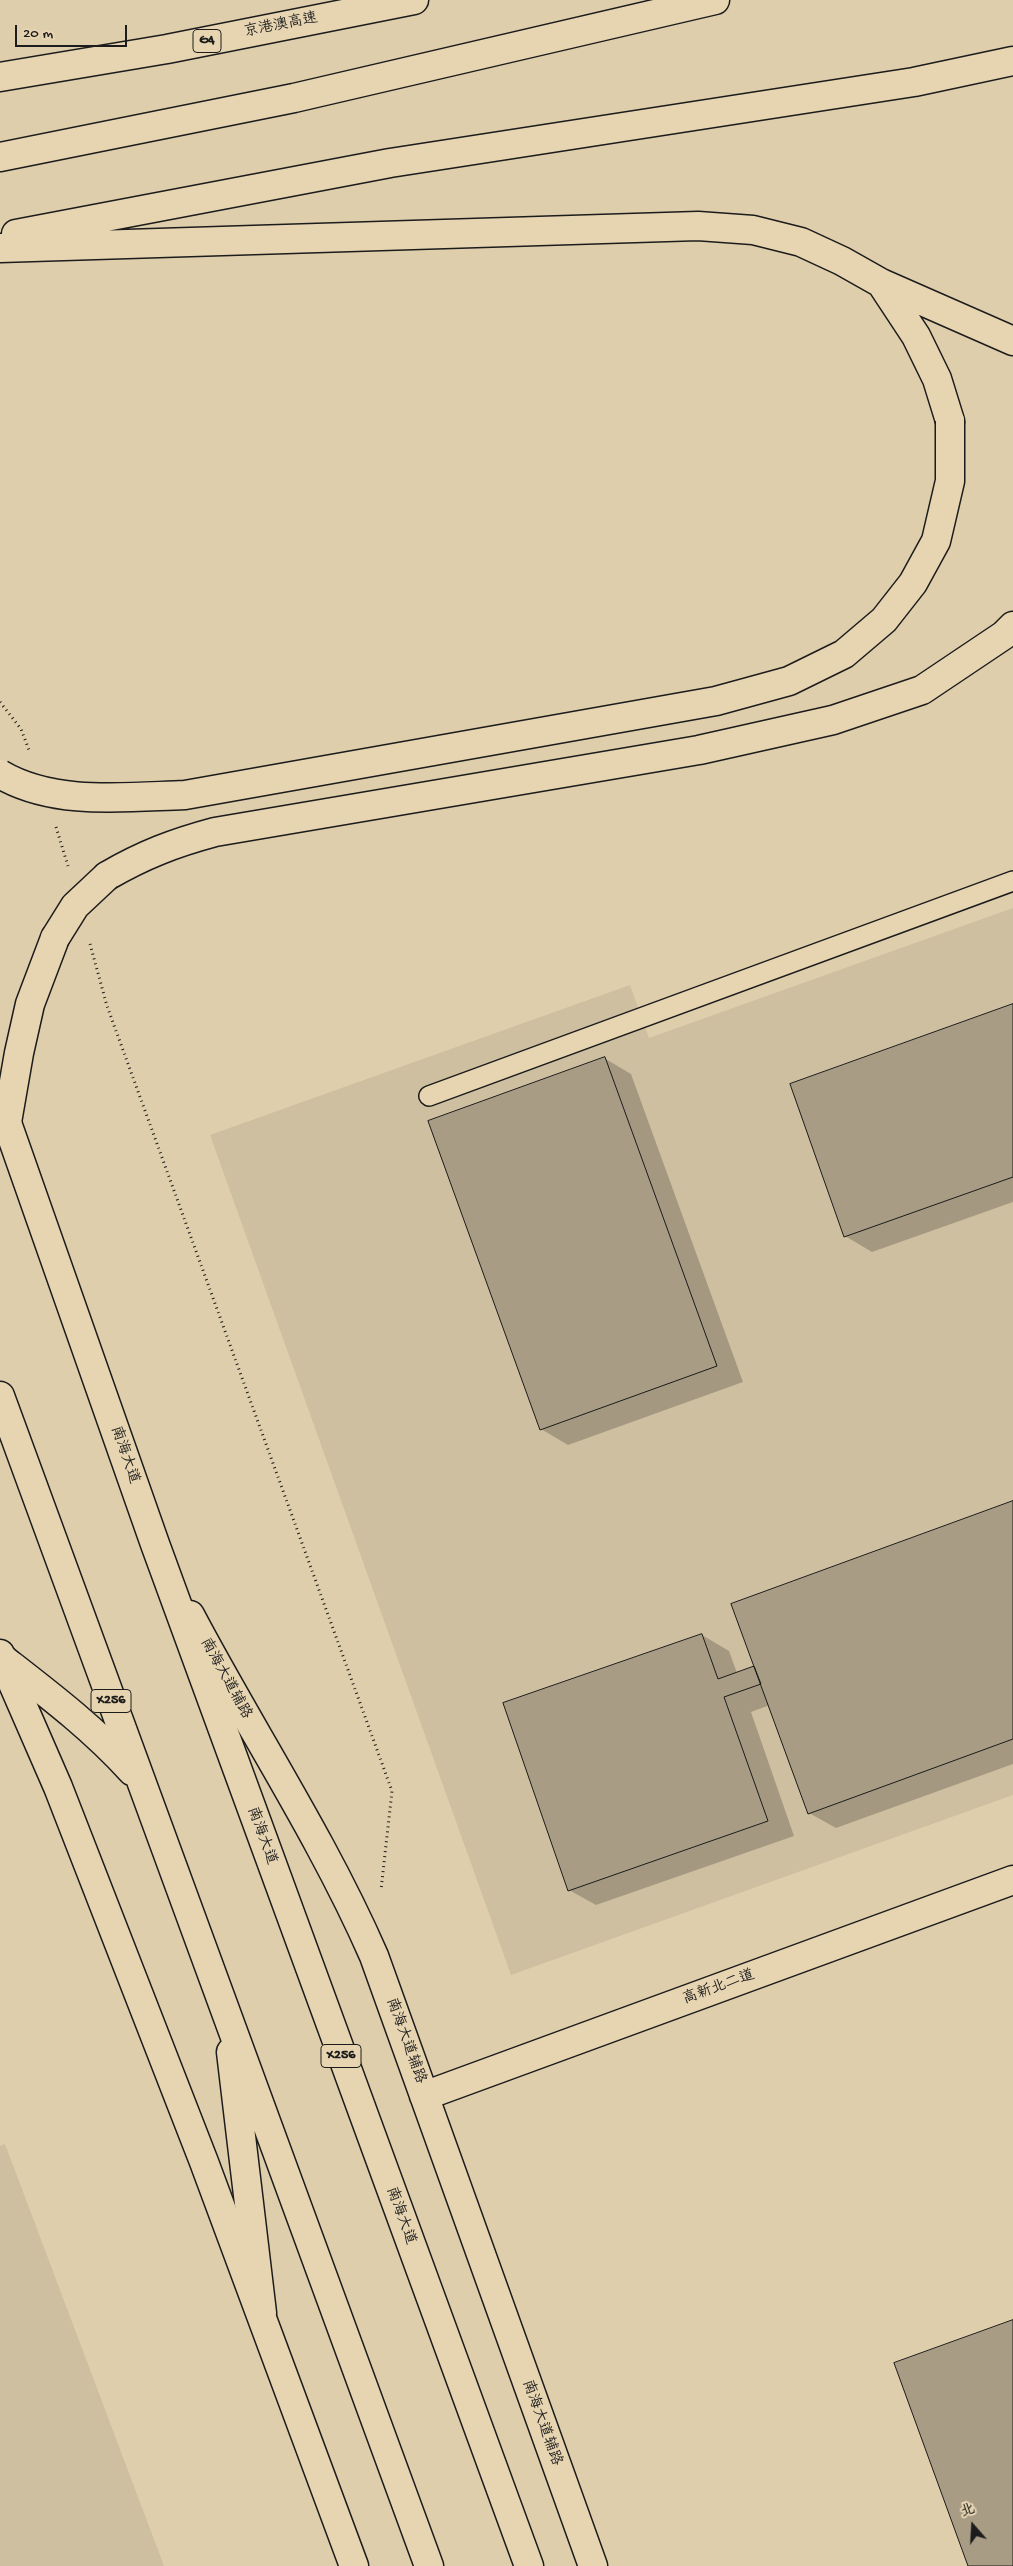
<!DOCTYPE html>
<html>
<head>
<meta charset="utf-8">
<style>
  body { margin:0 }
  #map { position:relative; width:1013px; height:2566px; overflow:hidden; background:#dfceac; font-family:"Gochi Hand","LXGW WenKai TC",sans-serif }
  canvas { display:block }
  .north { position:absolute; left:948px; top:2501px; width:50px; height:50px; -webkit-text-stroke:4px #e7d5b2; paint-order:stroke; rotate:341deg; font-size:14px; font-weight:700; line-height:20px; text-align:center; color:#1c1c1c }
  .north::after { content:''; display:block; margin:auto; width:18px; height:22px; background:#1c1c1c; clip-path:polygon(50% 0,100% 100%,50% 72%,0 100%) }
  .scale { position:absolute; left:15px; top:25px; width:112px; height:22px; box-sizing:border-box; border:2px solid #1c1c1c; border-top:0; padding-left:6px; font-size:15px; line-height:18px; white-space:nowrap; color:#1c1c1c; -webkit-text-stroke:4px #e7d5b2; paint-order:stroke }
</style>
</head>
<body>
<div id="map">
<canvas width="1013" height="2566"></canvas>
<div class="north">北</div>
<div class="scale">20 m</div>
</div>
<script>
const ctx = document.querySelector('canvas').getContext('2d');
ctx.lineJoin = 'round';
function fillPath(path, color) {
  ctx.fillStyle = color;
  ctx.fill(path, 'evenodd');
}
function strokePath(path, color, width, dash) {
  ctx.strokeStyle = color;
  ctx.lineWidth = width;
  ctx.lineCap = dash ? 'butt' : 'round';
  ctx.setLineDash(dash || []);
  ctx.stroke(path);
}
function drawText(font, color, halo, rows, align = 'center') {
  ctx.font = font + ' "Gochi Hand","LXGW WenKai TC",sans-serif';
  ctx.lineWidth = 4;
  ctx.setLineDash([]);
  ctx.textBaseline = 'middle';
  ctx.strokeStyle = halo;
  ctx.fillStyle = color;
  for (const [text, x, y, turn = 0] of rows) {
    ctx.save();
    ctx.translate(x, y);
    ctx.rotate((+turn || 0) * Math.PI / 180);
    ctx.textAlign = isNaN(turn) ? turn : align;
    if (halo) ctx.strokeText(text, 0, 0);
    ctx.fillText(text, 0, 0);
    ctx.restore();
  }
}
const built = new Path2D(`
  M1013 908V1795L511 1975 210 1135 630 985 649 1038Z
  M5 2144 164 2566H0V2146Z`);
const shadow = new Path2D(`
  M1013 1006V1202L872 1252 845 1236Z
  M604 1058 631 1074 743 1382 568 1445 541 1429Z
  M1013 1503V1764L836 1828 809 1813 770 1705 751 1712 794 1836 596 1905 569 1890 702 1635 729 1651 737 1673 755 1667Z`);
const building = new Path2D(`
  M1013 1004V1177L844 1237 790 1084Z
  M605 1057 717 1366 540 1430 428 1121Z
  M1013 1501V1739L808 1814 731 1604Z
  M702 1634 718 1679 754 1666 761 1684 724 1697 768 1821 568 1891 503 1703Z
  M1013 2320V2566H968L894 2363Z`);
const path = new Path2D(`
  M0 702 21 729 29 750
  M56 827 68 866
  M90 944 107 1006 392 1791 381 1890`);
const lane = new Path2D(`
  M429 1096 1013 881`);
const secondary = new Path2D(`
  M190 1615C250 1729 322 1837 374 1956L593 2566
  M0 1654 58 1787 204 2162 354 2566
  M424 2096 1013 1880`);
const primary = new Path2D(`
  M0 1103 155 1544 529 2566
  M0 1396 429 2566
  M3 1659C48 1694 93 1728 132 1771
  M231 2052 262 2313`);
const highway = new Path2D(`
  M0 77 167 49 414 0
  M0 157 294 98 715 0
  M16 234 390 163 914 82 1013 61
  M0 248 698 226 753 230 801 242 842 261 881 283 1013 341
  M881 283 916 336 937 379 950 421
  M107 876C143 855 174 843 215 832L699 750 833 720 922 690 1004 635 1013 626
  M7 1122 19 1053 30 1004 55 938`);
const highwayBridge = new Path2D(`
  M0 774C54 806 125 797 185 795L716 701 789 681 844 654 884 620 913 583 936 541 950 481V421
  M55 938 75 906 107 876`);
const shields = [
  [207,41,28],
  [111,1701,40],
  [341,2056,40]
];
const shieldNames = [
  ["G4",207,41],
  ["X256",111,1701],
  ["X256",341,2056]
];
const streetNames = [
  ["京港澳高速",281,26,-11],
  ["南海大道",124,1455,71],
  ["南海大道辅路",225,1679,61],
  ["南海大道",261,1836,70],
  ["高新北二道",719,1988,-20],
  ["南海大道辅路",405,2041,70],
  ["南海大道",400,2216,70],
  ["南海大道辅路",541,2423,70]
];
fillPath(built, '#cebfa0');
fillPath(shadow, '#0003');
fillPath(building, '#a89c84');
strokePath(building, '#1c1c1c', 1);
strokePath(lane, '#1c1c1c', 22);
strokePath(secondary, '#1c1c1c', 31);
strokePath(primary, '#1c1c1c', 31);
strokePath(highway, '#1c1c1c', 31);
strokePath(path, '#1c1c1c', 3, [1, 4]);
strokePath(lane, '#e7d5b2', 19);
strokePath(secondary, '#e7d5b2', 28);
strokePath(primary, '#e7d5b2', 28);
strokePath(highway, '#e7d5b2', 28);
strokePath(highwayBridge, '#1c1c1c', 31, []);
strokePath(highwayBridge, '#e7d5b2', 28);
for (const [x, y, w] of shields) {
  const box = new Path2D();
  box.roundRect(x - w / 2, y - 11.5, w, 23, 4);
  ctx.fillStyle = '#e7d5b2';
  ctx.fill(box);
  strokePath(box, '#1c1c1c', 1);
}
drawText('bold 14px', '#1c1c1c', null, shieldNames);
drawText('15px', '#1c1c1c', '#e7d5b2', streetNames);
</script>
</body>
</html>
